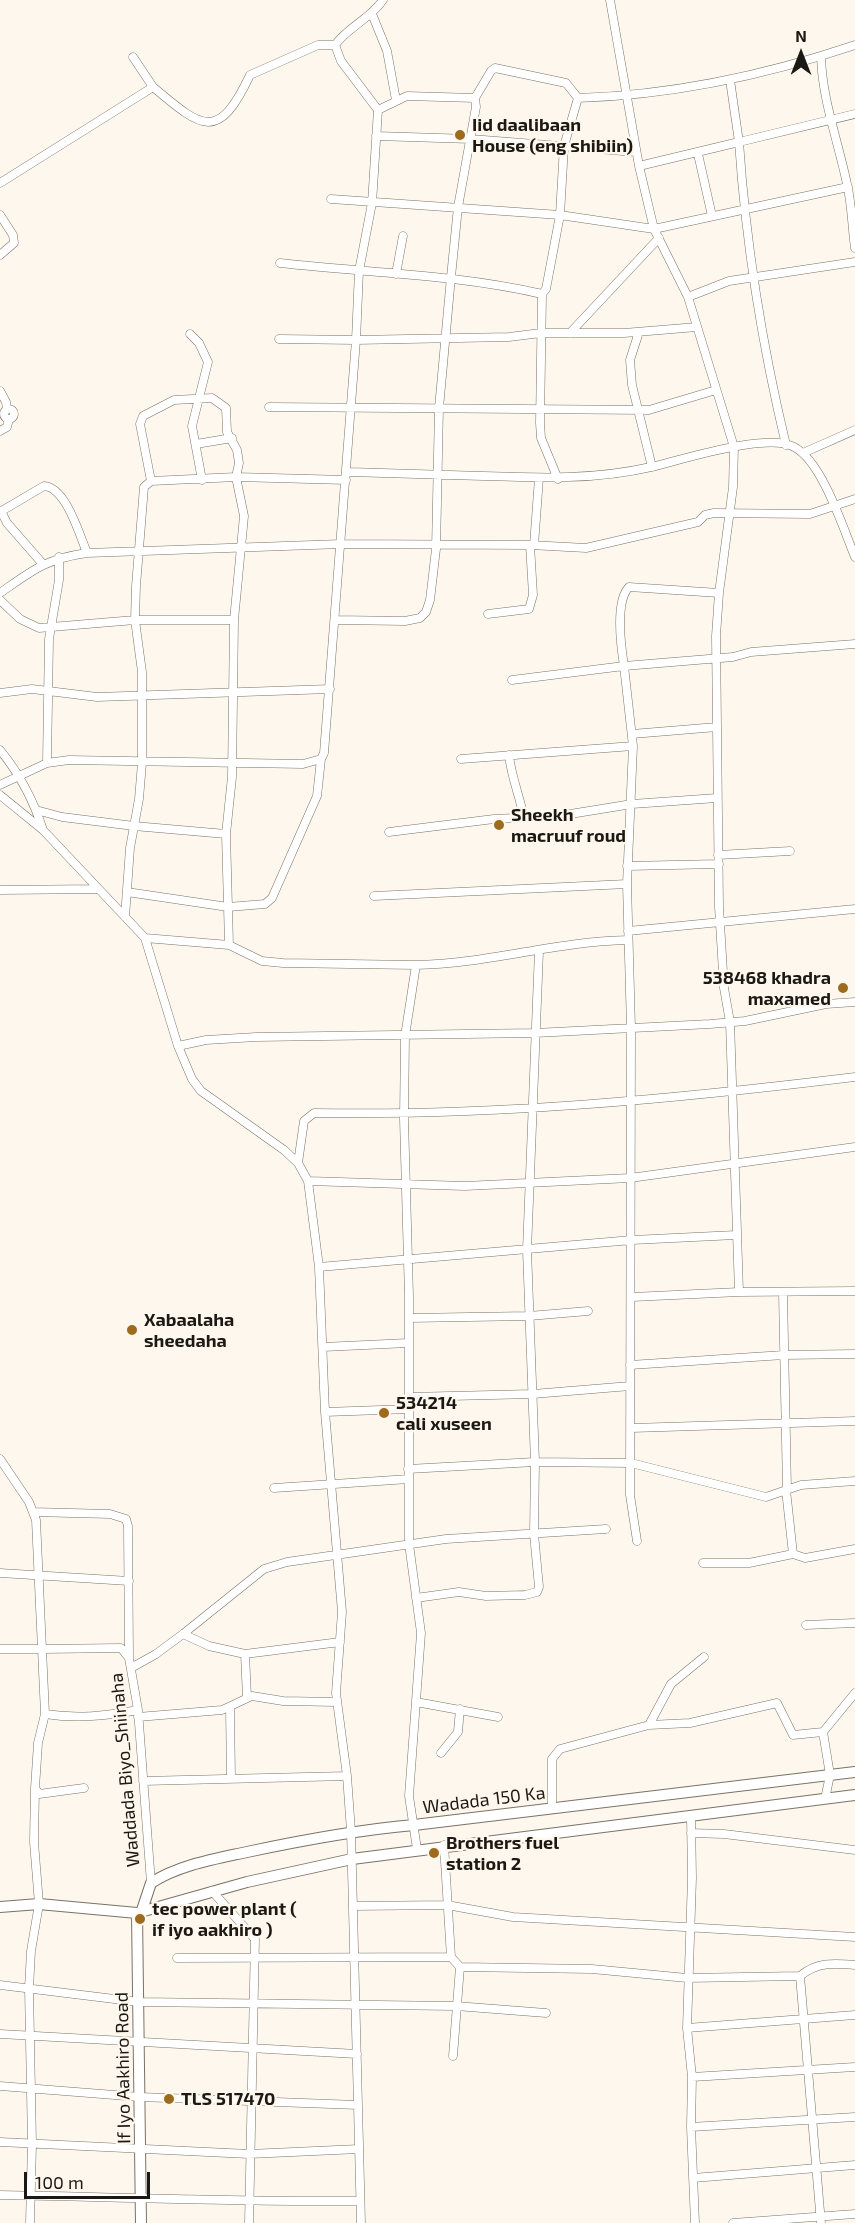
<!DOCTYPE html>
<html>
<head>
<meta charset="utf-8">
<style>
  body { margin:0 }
  #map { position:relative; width:855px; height:2223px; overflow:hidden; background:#fef7ee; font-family:"Exo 2",sans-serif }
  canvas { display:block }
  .north { position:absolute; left:771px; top:24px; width:60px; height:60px; -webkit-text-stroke:4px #fef7ee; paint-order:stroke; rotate:0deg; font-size:16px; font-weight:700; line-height:24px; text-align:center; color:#1c1914 }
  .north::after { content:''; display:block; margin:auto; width:21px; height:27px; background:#1c1914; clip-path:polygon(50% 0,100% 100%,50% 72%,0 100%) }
  .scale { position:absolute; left:24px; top:2172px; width:126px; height:27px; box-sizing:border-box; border:3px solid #1c1914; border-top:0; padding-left:8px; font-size:18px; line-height:21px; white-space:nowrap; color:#1c1914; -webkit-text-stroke:4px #fef7ee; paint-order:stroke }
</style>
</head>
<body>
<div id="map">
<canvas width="855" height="2223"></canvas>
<div class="north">N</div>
<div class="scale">100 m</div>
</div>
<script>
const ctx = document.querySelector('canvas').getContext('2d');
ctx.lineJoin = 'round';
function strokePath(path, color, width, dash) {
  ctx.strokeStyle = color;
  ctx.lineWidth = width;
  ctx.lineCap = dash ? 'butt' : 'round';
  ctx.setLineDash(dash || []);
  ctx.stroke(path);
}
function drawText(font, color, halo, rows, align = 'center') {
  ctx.font = font + ' "Exo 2",sans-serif';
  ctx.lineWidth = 4.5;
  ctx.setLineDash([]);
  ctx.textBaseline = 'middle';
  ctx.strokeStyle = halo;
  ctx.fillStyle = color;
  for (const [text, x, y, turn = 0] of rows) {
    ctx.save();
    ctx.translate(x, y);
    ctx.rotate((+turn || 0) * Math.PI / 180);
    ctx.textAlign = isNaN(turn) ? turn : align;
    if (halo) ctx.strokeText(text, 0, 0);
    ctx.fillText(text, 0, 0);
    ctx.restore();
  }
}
const street = new Path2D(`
  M610 0 639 166 654 229 688 297 734 447 733 487 719 593 716 636 719 907 724 988 730 1022 739 1292 855 1291
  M372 14 387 51 396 100
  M821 56C822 99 838 141 847 184 852 205 852 227 855 248
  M153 87C202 128 218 143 250 75L318 45H335
  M378 110 407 96 475 98
  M376 136 471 139 636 152
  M698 154 712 216
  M639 166 739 142 730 80
  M0 183 153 87 133 57
  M331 199 560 215 654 229 848 187
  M0 215 13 235 14 243 0 255
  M280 263C369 273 455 274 542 294
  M396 274 403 236
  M688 297 729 281 855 262
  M639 332 630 360 632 385 652 467
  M570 333 659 238
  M190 334 199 343 208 362 192 426 202 480
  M279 339 356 340 359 271 372 203 378 110 341 61 335 45C348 27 370 19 383 0
  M0 391 6 402 7 410
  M269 407 649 410 716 390
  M4 414a5 5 0 1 1 10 0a5 5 0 1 1-10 0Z
  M0 431 7 427 9 419
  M196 444 232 438
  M786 445C762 345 746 245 739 142L855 114
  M803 453 855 430
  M346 472C392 473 438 475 483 476 540 478 595 480 651 467 681 460 767 432 794 447 822 461 843 528 855 557
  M558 479 541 438 540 423 542 294 546 289 560 215 564 146 578 98
  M1 511 7 523 42 563
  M0 512 44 486C66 487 80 536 87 553
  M534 545 539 478
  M0 593C33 570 45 559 87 553L341 544 530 545 586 548 698 522 705 515 714 513 810 514 855 499
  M0 600 20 619 39 628 135 620H234
  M488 614 529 609 533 595 530 545
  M336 620 405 621 420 618 426 612 430 600 436 549 439 408 451 277 458 207 476 107 475 98 491 71 495 68 566 83 578 98C673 95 766 75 855 45
  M512 680 624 666C621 647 615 601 629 587L719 593
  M0 693 32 689 97 697 330 689
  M632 734 717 727
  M0 750C19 773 34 802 43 830
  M509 755C511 776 520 797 524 818
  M321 759 317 796 272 898 265 904 228 907 229 945 262 961 283 963 416 965
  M461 759 633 746
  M47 763 49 639 59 580V557
  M0 785 47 763 69 760 303 764 321 759 324 753 356 340 509 337 541 333H624L697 327
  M0 795 43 830 145 938 178 1046 192 1079 201 1091 284 1150 298 1163 308 1181 319 1267 325 1412 342 1612 336 1693 347 1776 351 1831 361 2223
  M36 810 62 817 134 826 226 834 232 777 234 620 244 516 236 477 239 463 237 450 227 432 226 408 212 398 174 400 143 416 140 424 151 481
  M389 832 494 819 558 816 632 804 717 798
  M718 855 790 851
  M627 866 719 864
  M0 890 98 889
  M127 892 228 907 226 834
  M374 896 627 884
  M125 917 130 848 139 799 142 763V672L135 620 136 586 144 487 151 481 236 477 346 480
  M628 931 855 909
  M145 938 229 945
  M178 1046 206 1040 256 1037 535 1033 710 1024 745 1021 826 1004 855 1002
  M298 1163 304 1121 314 1113C496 1116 675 1099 855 1077
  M308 1181 465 1186 630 1178 855 1147
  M319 1267 632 1240 736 1235
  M783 1293 787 1489
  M632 1297 739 1292
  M409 1318 529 1316 588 1311
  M323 1347 408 1343
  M630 1365 784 1355 855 1354
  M409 1397 533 1394 630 1386
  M325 1412 409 1409
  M632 1428 855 1421
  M0 1459 29 1502 36 1520 42 1649 121 1648 129 1658 138 1710 151 1883
  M408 1469 535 1462 631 1463 766 1497 801 1485 855 1481
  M274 1488 409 1479
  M786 1490 793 1554
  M33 1512 110 1514 126 1519 128 1526 129 1657
  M637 1541 630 1495 631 1028 627 884 633 746 624 666 733 657 751 652 855 644
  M703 1563H749L793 1554 805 1558 855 1549
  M0 1573 129 1581
  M416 1598 459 1592 486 1596 525 1595 537 1592 539 1587 534 1534 535 1462 527 1250 539 951
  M806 1625 855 1623
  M183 1634 209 1646 245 1654 340 1642
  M0 1649H42L45 1714C77 1719 106 1716 138 1710
  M245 1654 247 1697
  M131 1668 156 1654 183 1634 264 1569 287 1562 446 1539 606 1529
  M416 1702 498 1717
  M230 1708 231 1779
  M45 1714 38 1743 35 1788 39 1794 84 1788
  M138 1717 222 1710 252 1696 283 1701 337 1702
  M649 1725 671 1684 704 1657
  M441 1753 458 1732 460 1709
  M143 1781 347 1776
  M825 1799 830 1775 823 1732 855 1693
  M552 1809V1759L560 1749 649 1725 690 1723 777 1703 793 1735 823 1732
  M691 1817 692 1878 687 2028 692 2077 691 2127 695 2223
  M691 1833 724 1834 855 1850
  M444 1845 451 1957
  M417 1849 409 1796 421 1633 409 1544V1296L404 1119 405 1036 416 965C487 964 557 941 628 940
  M212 1891 255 1939 249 2223
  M354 1906 447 1905 513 1917 855 1937
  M177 1958 451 1957 460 1967 592 1969 687 1978 800 1976C817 1962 833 1963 855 1965
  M800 1976 821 2223
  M0 1985 139 2002 456 2006 546 2013
  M687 2028 855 2015
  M0 2034 357 2054
  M453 2056 460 1967
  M692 2077 855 2067
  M0 2086 140 2097 358 2105
  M691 2127 855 2117
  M0 2142 249 2154 359 2149
  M693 2178 855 2165
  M0 2195C120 2197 240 2202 360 2201
  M30 2223 32 2144 29 1988 31 1951 39 1904 34 1842 35 1788
  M733 2223 855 2214`);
const secondary = new Path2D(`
  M0 1907 39 1904 137 1913 247 1882 352 1859 855 1795
  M142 1910 151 1883C179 1865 215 1859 247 1852 303 1840 357 1830 414 1825L855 1772
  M137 1913 141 2223`);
const markers = [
  [460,135,6,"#9c6b1e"],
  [499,825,6,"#9c6b1e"],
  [843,988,6,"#9c6b1e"],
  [132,1330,6,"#9c6b1e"],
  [384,1413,6,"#9c6b1e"],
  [434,1853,6,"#9c6b1e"],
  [140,1919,6,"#9c6b1e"],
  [169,2099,6,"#9c6b1e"]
];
const poiNames = [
  ["Iid daalibaan",472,125],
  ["House (eng shibiin)",472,146],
  ["Sheekh",511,815],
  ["macruuf roud",511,836],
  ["538468 khadra",831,978,"right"],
  ["maxamed",831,999,"right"],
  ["Xabaalaha",144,1320],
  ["sheedaha",144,1341],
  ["534214",396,1403],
  ["cali xuseen",396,1424],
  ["Brothers fuel",446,1843],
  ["station 2",446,1864],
  ["tec power plant (",152,1909],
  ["if iyo aakhiro )",152,1930],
  ["TLS 517470",181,2099]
];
const streetNames = [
  ["Waddada Biyo_Shiinaha",125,1770,-95],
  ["Wadada 150 Ka",484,1800,-7],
  ["If Iyo Aakhiro Road",123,2068,-91]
];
strokePath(street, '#7b7265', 9);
strokePath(secondary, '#7b7265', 12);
strokePath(street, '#fff', 8);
strokePath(secondary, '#fff', 10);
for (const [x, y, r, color] of markers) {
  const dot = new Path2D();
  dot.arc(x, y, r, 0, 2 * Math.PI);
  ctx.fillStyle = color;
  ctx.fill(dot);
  strokePath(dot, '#fef7ee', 2);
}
drawText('bold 18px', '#1c1914', '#fef7ee', poiNames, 'left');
drawText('18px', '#1c1914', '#fef7ee', streetNames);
</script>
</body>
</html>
